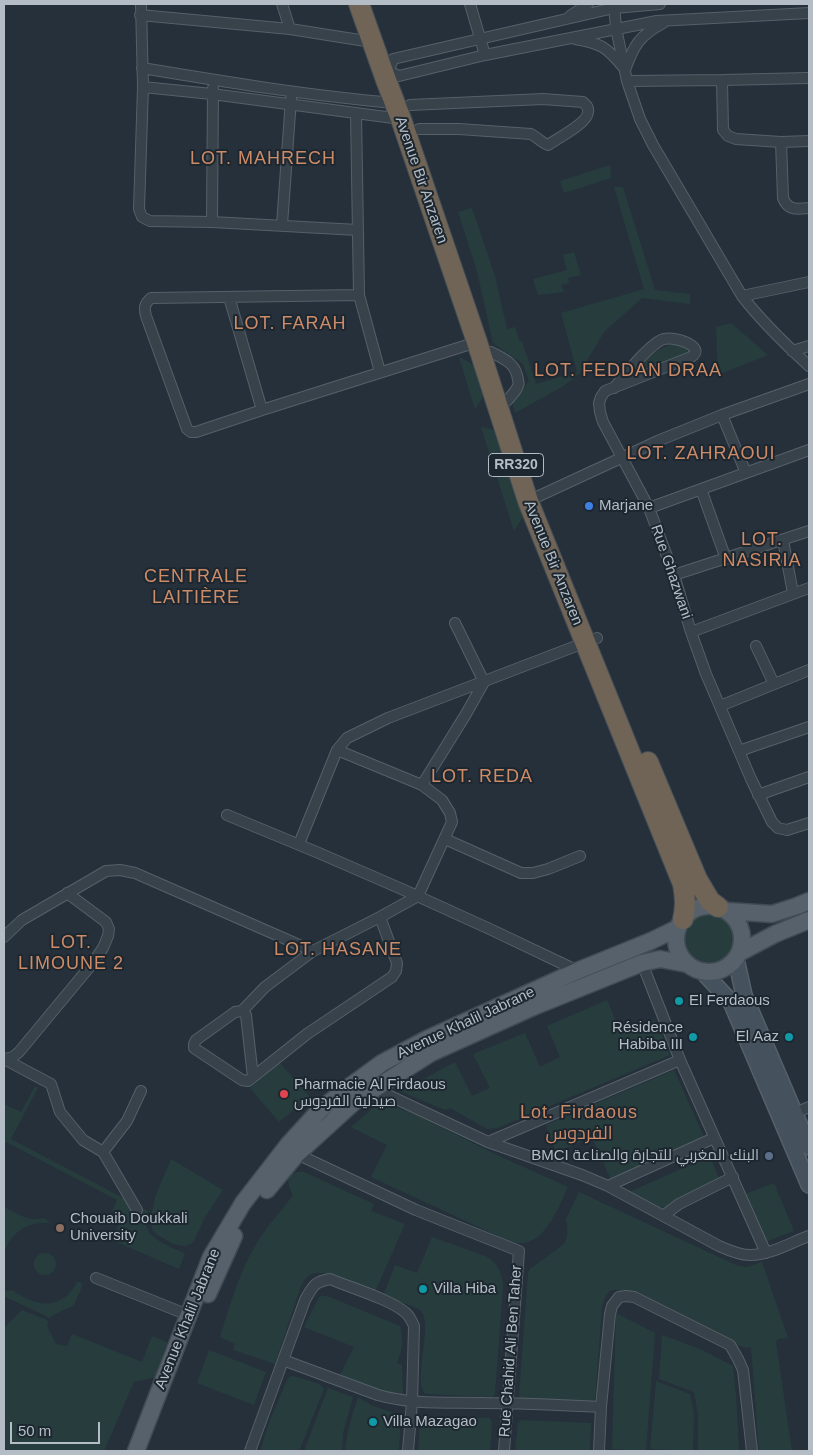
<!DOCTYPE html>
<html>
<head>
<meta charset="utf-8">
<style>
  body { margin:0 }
  #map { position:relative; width:813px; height:1455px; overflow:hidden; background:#25303b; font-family:Helvetica,sans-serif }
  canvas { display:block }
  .frame { position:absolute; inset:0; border:5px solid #b4bdc6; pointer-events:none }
  .scale { position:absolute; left:10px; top:1422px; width:90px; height:22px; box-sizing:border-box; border:2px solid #b4bdc6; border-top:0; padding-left:6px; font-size:15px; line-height:18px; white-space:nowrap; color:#b4bdc6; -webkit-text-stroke:4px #1d2730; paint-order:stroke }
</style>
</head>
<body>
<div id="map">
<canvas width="813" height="1455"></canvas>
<div class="frame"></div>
<div class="scale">50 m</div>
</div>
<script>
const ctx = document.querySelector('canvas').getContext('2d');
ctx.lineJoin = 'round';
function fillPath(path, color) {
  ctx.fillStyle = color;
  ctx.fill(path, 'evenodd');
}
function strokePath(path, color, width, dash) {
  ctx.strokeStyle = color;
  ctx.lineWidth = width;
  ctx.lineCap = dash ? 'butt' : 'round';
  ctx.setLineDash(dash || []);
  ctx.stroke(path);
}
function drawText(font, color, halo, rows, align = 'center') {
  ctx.font = font + ' Helvetica,Cairo,sans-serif';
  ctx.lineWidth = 4;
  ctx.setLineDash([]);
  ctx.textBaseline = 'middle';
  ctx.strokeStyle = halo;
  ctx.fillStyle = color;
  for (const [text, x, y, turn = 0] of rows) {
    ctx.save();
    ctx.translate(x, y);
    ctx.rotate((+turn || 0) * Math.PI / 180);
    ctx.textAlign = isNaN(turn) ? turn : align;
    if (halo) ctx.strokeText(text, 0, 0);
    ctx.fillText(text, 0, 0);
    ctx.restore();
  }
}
const green = new Path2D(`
  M610 165 611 178 564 193 560 181Z
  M614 187H623L655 290 690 294V304L642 298 604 332 579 374 562 387 515 413 513 405 514 401 529 381 523 364 493 343 477 271 458 212 472 208 495 276 507 329 515 327 520 342 522 341 536 384 577 372 561 313 644 289Z
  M574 252 581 275 568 278 569 283 561 285 564 292 538 295 533 279 567 270 563 255Z
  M731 323 768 355 718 375 716 327Z
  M674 344 681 345 691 349 689 355 674 358 630 376C643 363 655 348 674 344Z
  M459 357 469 362 474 366 483 397 475 409Z
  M481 427 491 429 494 431 523 517 514 531Z
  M705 913C752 915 740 971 705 966 698 965 692 962 688 957 680 945 681 937 687 925 688 922 689 920 691 918 695 915 700 914 705 913Z
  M607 1000 620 1032 655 1020 670 1055 498 1128 487 1129 450 1108 445 1110 402 1092 403 1090 455 1062 472 1096 490 1088 473 1054 525 1033 540 1067 560 1057 547 1026Z
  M280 1063 310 1097 279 1122 250 1088Z
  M674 1070 705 1139 611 1180 592 1137 556 1152 546 1125Z
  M35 1086 38 1088 11 1139 148 1211C147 1215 146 1220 146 1223 147 1240 173 1247 185 1254L179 1269 112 1240 122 1217 112 1212 117 1200 6 1142 4 1145V1104L21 1112Z
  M381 1104H386L412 1113 497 1155 568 1187C557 1210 543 1251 511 1242L371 1177 387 1145 351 1127 374 1107Z
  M708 1157H710L720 1180 666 1207 660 1208 627 1193Z
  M171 1159 223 1190 205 1217 194 1241 191 1244 185 1246 173 1244 156 1234 152 1230 151 1221 152 1213 155 1197Z
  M298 1172H304L374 1204 371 1211 405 1224 375 1292C363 1288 326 1270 315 1273 308 1274 304 1280 301 1286L275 1364 233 1350 235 1344 220 1337C230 1304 240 1270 258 1241 268 1225 282 1210 293 1195 288 1185 284 1176 298 1172Z
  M774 1183 794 1231 765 1242 743 1195Z
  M579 1192 736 1265 747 1267 762 1262 788 1338 778 1339 776 1342 792 1451H759L751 1347 746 1348 732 1343 632 1293C611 1288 608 1286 602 1307L595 1399 589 1403 521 1399 519 1396 528 1273 530 1269 563 1245C569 1237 568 1229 566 1219Z
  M4 1207C17 1213 29 1223 43 1218L50 1222 48 1223C28 1220 6 1236 4 1256Z
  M432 1237 485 1256C498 1262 502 1273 503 1287L495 1394 492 1397 426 1394C411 1384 435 1322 420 1310 413 1305 392 1300 383 1296L395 1265 417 1273Z
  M34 1264a11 11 0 1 1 22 0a11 11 0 1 1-22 0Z
  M78 1281 83 1284 74 1305 51 1316 50 1318 4 1296V1292L12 1290C36 1307 61 1312 78 1281Z
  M323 1296H327L400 1326C404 1339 402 1352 397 1363L402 1365 403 1397 388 1395 339 1377 354 1347 304 1327 319 1297Z
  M22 1310 49 1321 47 1326 56 1344 67 1346 72 1334 142 1362 152 1336 167 1342 155 1377 134 1382 104 1451H4V1328Z
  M616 1313 655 1333 646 1451 612 1449Z
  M662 1335 700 1349 733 1366 736 1396 739 1451H698V1415L694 1392 659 1379Z
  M209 1350 266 1372 254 1405 197 1383Z
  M293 1376 320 1384 324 1389 299 1451H260L270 1420 287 1380 289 1377Z
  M656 1381 690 1394 694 1413 693 1451 650 1449Z
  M328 1388 353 1397 343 1433 342 1451H304Z
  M358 1397 371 1405 401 1416 399 1451H345C347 1432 352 1415 358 1397Z
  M428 1416 490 1418 492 1424 490 1451H418L420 1421 422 1418Z
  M522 1420 591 1423 590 1451H515L518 1423Z`);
const street = new Path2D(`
  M141 4 143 87 139 209 142 217 150 221 212 222 358 230
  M282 4 290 29
  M470 4 485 55
  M614 4 616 28 627 81 640 119 653 145 742 296C762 322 785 344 809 366
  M140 15 290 29 372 42
  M570 16 588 4
  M575 39C600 43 607 47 623 67
  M383 67 388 71 399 76 485 55 657 21 809 13
  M142 68C226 82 311 96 395 103
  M625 70C634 45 639 36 663 23
  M387 76 393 59 614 8 660 4
  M722 80 723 130 728 136 736 139 781 142 809 141
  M627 81 722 80 809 78
  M143 87 212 94 401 119
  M410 105 543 99 583 102C586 105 589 107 588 112 588 123 558 138 548 145 542 143 537 137 531 134L459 129H419
  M356 113 359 295 380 372
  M781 142 783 198C788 211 797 209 809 208
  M212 222 213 88
  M282 225 291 99
  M359 295 151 298C144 304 144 308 146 316L187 429 191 432H196L262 410 477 342
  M742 296 809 282
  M229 297 262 410
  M792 351 809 346
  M491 352C504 359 516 363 518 380 519 384 519 384 517 388 515 392 510 397 507 401
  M614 388C626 374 646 348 661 340 672 334 708 347 691 357L605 391 601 397 599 403 600 412 603 422 649 508 674 575 691 632 706 674 751 779 772 822 778 828 787 830 809 823
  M722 415 746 473
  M701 489 726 559
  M528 501 660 440 722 415 809 384
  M649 508 809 450
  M783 540 793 593
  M674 575 809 531
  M691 632 809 588
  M756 646 774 684
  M720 706 809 670
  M337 750 422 785 442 800 450 813 452 822 418 896 380 917 313 951 265 987 242 1011 235 1012 196 1040 194 1044V1048L242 1080 248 1081 253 1077 307 1034 392 977 396 971 397 963 380 917
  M739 751 809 727
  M422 785 466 714 484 682 455 623
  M758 795 809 777
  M227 815C346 863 463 915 578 971
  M445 839 521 873H533L548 869 580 856
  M299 844 337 750 347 738 388 718 597 638
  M4 937 22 920 106 871 120 870 135 873 313 951
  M642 963 680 1060 766 1253
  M242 1011 246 1015 253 1077
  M4 1059 13 1057 19 1052 92 964 103 948 108 936 109 929 106 922 67 893
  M4 1059 51 1084 60 1112 83 1140 103 1152 137 1210
  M373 1088 488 1142 582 1175 608 1186 719 1246C728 1250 739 1255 749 1255 768 1256 792 1242 809 1236
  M795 1113 809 1107
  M488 1142 680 1060
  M294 1151 297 1154 416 1210 519 1251 504 1451
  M103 1152 127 1121 141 1091
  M608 1186 714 1138
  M663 1216 679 1204 733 1177
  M96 1278 188 1315
  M283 1360 378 1395C412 1405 450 1402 485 1403 524 1403 562 1405 601 1407
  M250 1451 305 1300C313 1286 314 1282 330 1279 351 1288 390 1299 406 1313 410 1317 412 1321 414 1326L412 1402 408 1451
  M599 1451 601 1407 610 1314 612 1306 619 1297 626 1296 634 1297 730 1345 738 1359 743 1370 752 1451`);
const secondary = new Path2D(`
  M736 959 744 995 809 1147
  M703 972 731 1002 809 1185`);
const primary = new Path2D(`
  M676 939a33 33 0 1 1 66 0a33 33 0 1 1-66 0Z
  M727 911 772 914 797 906 809 901
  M739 953 775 934 809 920
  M267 1190 297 1154 354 1102 431 1053 533 1007 642 963 660 959 687 964
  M208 1294 234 1236
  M136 1451 211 1257 243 1203 288 1145 319 1111 345 1090 382 1063 427 1039 577 971 651 941 678 928`);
const highway = new Path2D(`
  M359 4 386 80 401 119 477 342 528 501 683 884C685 897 686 906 683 919
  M648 762 697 879 710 901 718 907`);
const markers = [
  [589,506,5,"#3f7fe0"],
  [679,1001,5,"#0f9aa8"],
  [693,1037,5,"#0f9aa8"],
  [789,1037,5,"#0f9aa8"],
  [284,1094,5,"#e0444e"],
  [769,1156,5,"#5c6f8a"],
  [60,1228,5,"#8d6e63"],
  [423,1289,5,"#0f9aa8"],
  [373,1422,5,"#0f9aa8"]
];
const shields = [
  [516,465,55]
];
const shieldNames = [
  ["RR320",516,465]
];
const streetNames = [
  ["Avenue Bir Anzaren",421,180,71],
  ["Avenue Bir Anzaren",553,563,68],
  ["Rue Ghazwani",671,572,71],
  ["Avenue Khalil Jabrane",466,1023,-25],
  ["Avenue Khalil Jabrane",188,1319,-68],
  ["Rue Chahid Ali Ben Taher",511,1351,-86]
];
const poiNames = [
  ["Marjane",599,506],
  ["El Ferdaous",689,1001],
  ["Résidence",683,1028,"right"],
  ["Habiba III",683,1045,"right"],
  ["El Aaz",779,1037,"right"],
  ["Pharmacie Al Firdaous",294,1085],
  ["صيدلية الفردوس",294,1102],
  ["BMCI البنك المغربي للتجارة والصناعة",759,1156,"right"],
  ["Chouaib Doukkali",70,1219],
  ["University",70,1236],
  ["Villa Hiba",433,1289],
  ["Villa Mazagao",383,1422]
];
const quarterNames = [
  ["LOT. MAHRECH",263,159],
  ["LOT. FARAH",290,324],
  ["LOT. FEDDAN DRAA",628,371],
  ["LOT. ZAHRAOUI",701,454],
  ["LOT.",762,540],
  ["NASIRIA",762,561],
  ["CENTRALE",196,577],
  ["LAITIÈRE",196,598],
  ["LOT. REDA",482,777],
  ["LOT.",71,943],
  ["LIMOUNE 2",71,964],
  ["LOT. HASANE",338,950],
  ["Lot. Firdaous",579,1113],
  ["الفردوس",579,1134]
];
fillPath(green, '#273d3d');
strokePath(street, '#566069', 12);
strokePath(secondary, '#566069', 18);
strokePath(primary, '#414b54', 19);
strokePath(highway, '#434d56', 22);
strokePath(street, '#38424b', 10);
strokePath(secondary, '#46515e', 15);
strokePath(primary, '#56616b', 16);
strokePath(highway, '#706456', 20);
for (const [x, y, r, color] of markers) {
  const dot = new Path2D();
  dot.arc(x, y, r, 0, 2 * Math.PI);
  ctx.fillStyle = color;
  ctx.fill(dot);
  strokePath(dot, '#1d2730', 2);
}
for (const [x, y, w] of shields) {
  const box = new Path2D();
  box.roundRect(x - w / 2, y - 11.5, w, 23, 4);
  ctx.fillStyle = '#1d2730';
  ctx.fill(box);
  strokePath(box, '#b4bdc6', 1);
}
drawText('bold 14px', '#b4bdc6', null, shieldNames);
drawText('15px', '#b4bdc6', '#1d2730', streetNames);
drawText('15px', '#b4bdc6', '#1d2730', poiNames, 'left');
ctx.letterSpacing = '1px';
drawText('18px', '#cd8b68', '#1d2730', quarterNames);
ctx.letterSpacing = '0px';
</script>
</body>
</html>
